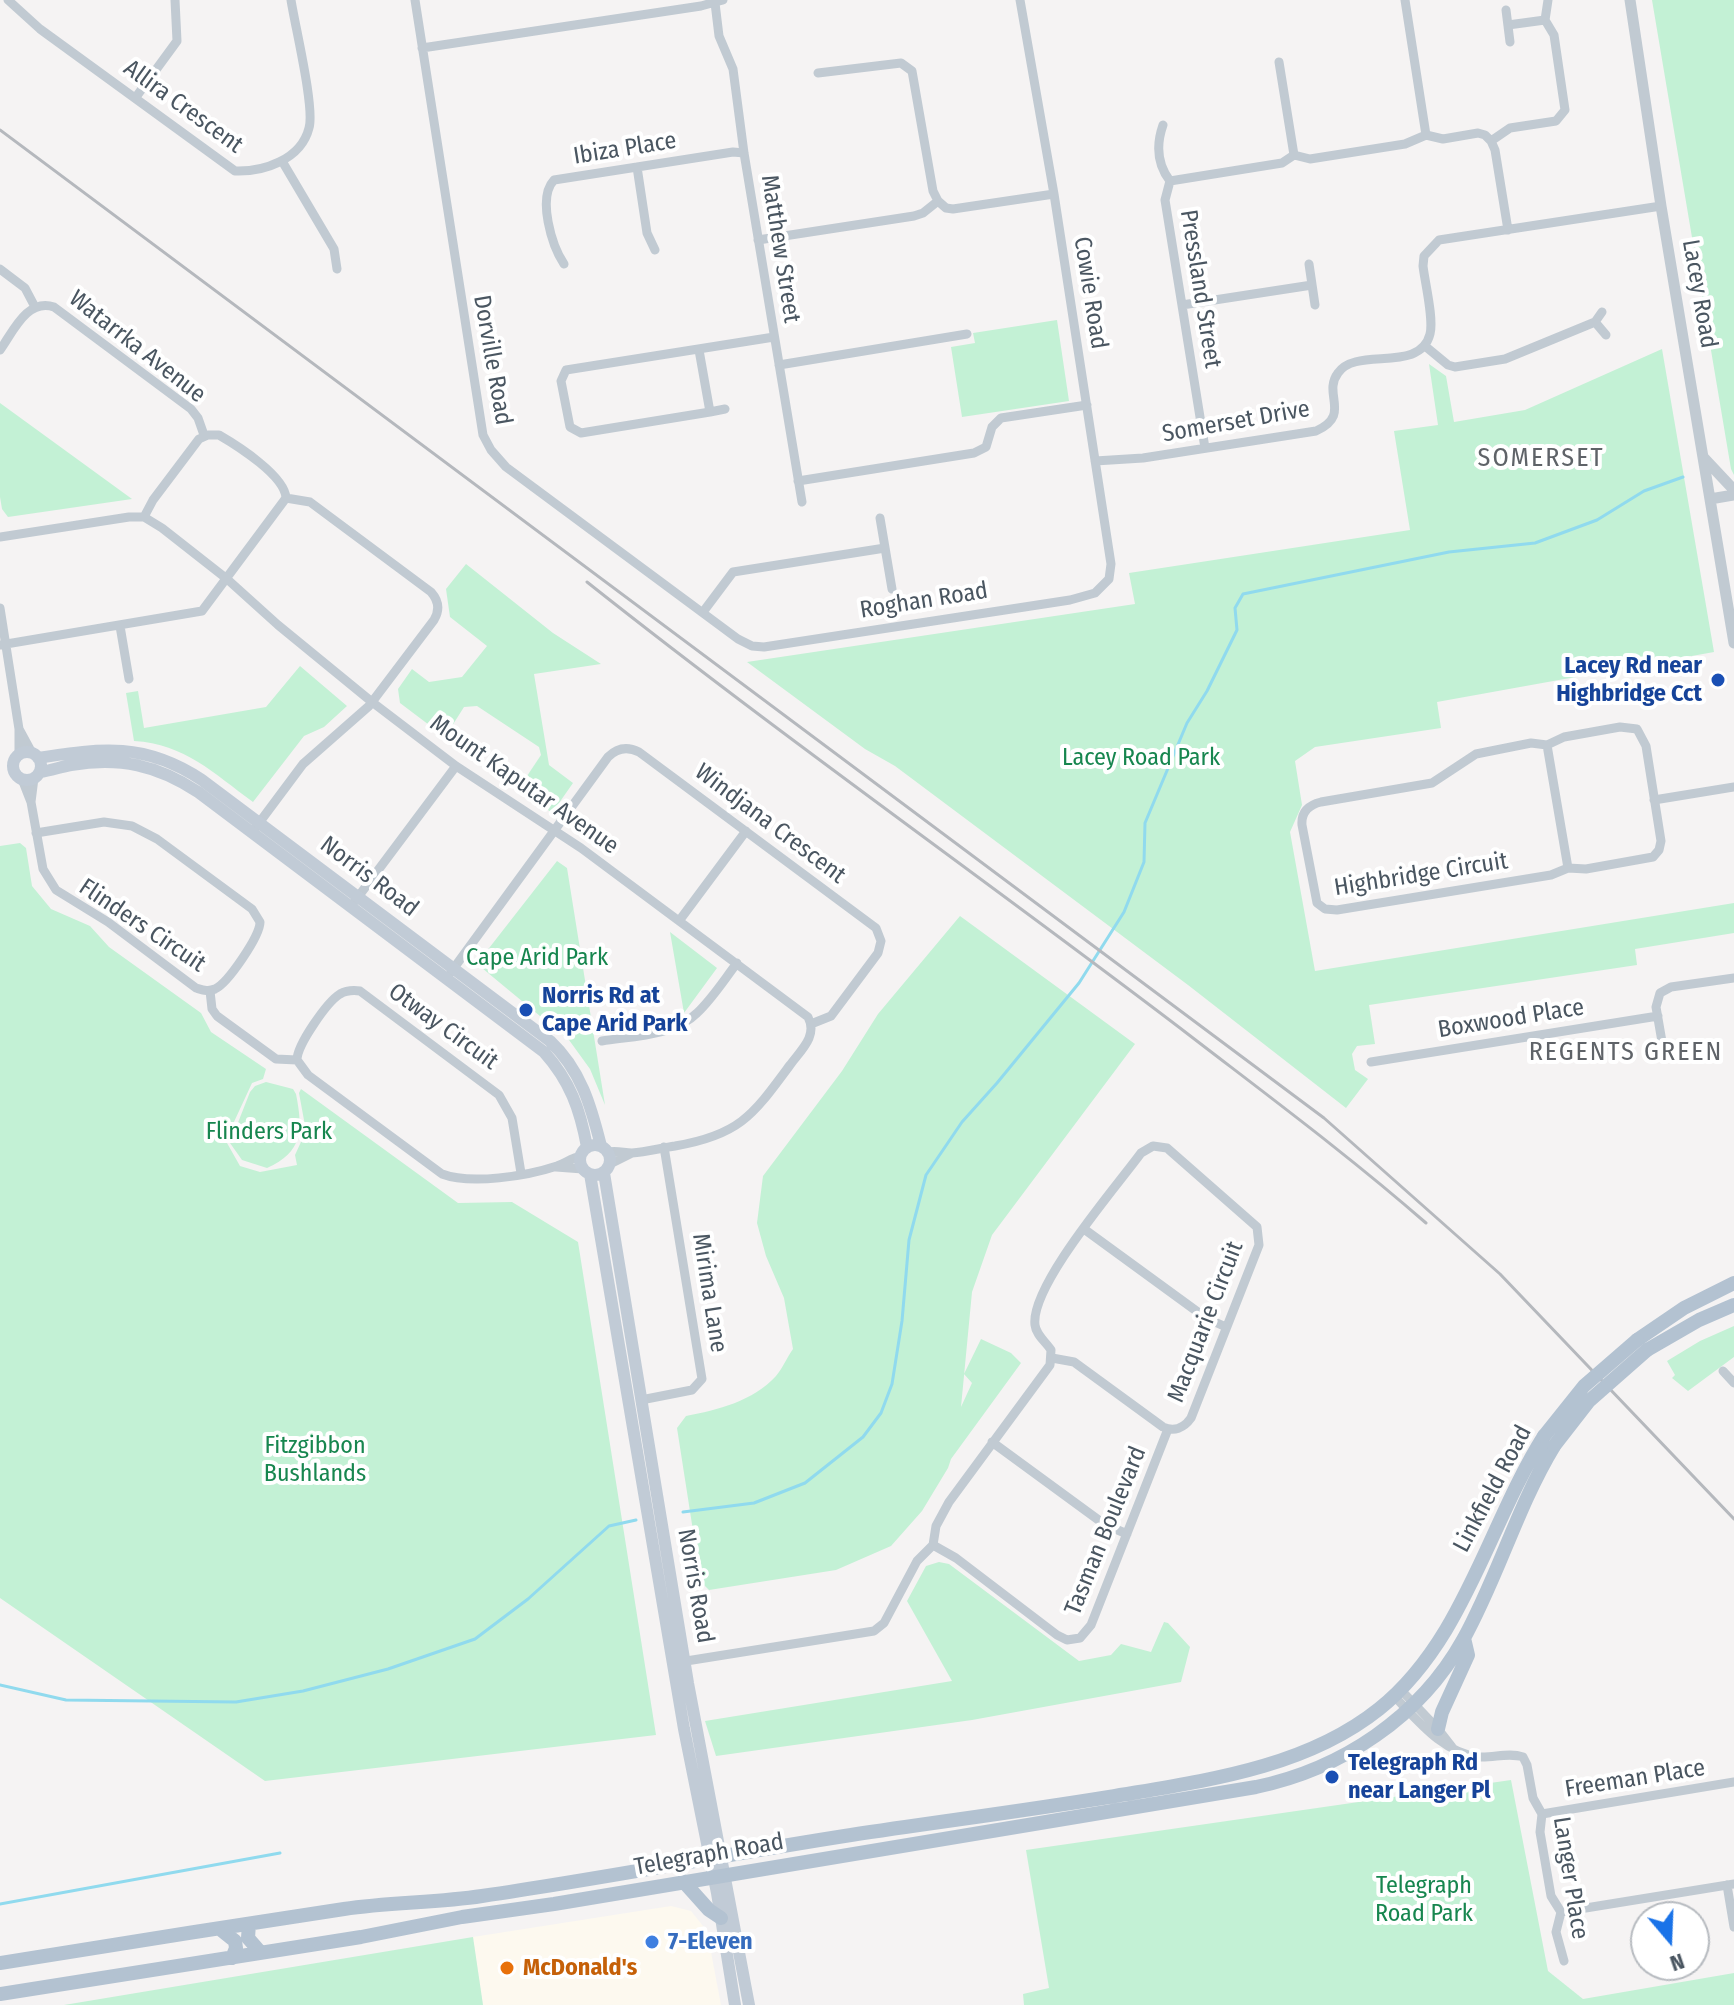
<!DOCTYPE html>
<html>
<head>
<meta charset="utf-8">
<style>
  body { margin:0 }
  #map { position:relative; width:1734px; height:2005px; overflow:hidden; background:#f5f3f3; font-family:"Fira Sans Condensed",sans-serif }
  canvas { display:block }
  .north { position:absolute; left:1630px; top:1901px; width:80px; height:80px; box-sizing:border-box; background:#fff; border:2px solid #b7bbc0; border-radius:50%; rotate:161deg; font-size:22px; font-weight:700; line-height:32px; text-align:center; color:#4a5661 }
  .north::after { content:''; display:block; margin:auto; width:28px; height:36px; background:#1a73e8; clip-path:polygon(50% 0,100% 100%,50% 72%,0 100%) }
</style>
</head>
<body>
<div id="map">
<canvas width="1734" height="2005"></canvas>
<div class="north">N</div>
</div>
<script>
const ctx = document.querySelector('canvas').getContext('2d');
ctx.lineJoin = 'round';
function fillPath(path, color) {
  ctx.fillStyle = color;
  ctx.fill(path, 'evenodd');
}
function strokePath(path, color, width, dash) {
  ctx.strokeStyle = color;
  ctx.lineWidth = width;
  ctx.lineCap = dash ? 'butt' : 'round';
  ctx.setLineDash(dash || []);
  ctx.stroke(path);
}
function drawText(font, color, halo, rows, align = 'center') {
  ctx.font = font + ' "Fira Sans Condensed",sans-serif';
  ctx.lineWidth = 8;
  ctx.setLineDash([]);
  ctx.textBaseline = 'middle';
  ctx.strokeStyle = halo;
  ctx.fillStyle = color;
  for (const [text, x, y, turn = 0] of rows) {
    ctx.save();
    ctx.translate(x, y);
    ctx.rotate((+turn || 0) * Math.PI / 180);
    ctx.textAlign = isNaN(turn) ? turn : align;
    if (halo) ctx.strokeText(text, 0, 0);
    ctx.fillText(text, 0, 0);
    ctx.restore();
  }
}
const commercial = new Path2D(`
  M671 1906 691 1911 707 1931 721 2005H483L473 1937Z`);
const green = new Path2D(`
  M1652 0H1734V475L1731 469Z
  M1057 320 1069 401 962 417 951 347 975 343 973 333Z
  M1662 349 1714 652 1437 702 1441 728 1315 747 1295 761 1302 805 1290 832 1315 971 1734 903V933L1635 949 1637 965 1369 1005 1375 1044 1357 1046 1352 1054 1355 1070 1368 1079 1346 1108 1188 985 895 766 865 749 747 662 1135 604 1129 573 1410 530 1394 431 1438 425 1429 364 1446 376 1454 422 1525 410Z
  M0 403 132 499 8 517 2 509 0 497Z
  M466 564 553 633 601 664 534 674 549 765 573 783 552 813 519 788 541 755 539 747 477 706 464 707 445 737 400 703 398 689 412 669 429 682 462 677 487 646 450 617 446 589Z
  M300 666 347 706 324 727 304 736 253 802C213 773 185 744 134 741L126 693 138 691 144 728 266 707Z
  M20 843 26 848 32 886 51 909 90 926 109 947 201 1013 211 1032 266 1069 263 1079 252 1083 227 1137V1143L240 1166 260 1172 297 1165 295 1155 306 1131 299 1093 301 1089 458 1203 512 1202 578 1242 656 1735 265 1781 0 1598V846Z
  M557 861 567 868 605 1105 590 1069 569 1040 482 968 481 961 486 952Z
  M960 916 1135 1044 992 1235 972 1292 961 1407 972 1383 964 1374 981 1339 1011 1353 1021 1363 951 1459 948 1468 922 1511 891 1546 836 1570 709 1590 701 1582 677 1428 686 1416C718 1410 753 1401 776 1376 783 1368 787 1357 793 1349L784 1298 766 1256 757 1223 763 1176 842 1071 878 1014Z
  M670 932 717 968 684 1013Z
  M266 1082 293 1089 296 1094C303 1130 303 1152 267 1168L242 1160 230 1143 250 1092 255 1086Z
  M1734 1326V1357L1688 1391 1672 1378 1675 1375 1667 1361 1700 1341Z
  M939 1562 949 1564 1079 1661 1111 1655 1121 1644 1151 1652 1164 1622 1168 1623 1190 1647 1181 1682 972 1720 716 1756 705 1721 952 1681 907 1601 926 1566Z
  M1511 1780 1548 1971 1583 1999 1734 1973V2005H1024L1023 1994 1049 1988 1026 1850Z
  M473 1937 483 2005H64Z`);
const stream = new Path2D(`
  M683 1512 754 1503 805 1483 863 1437 881 1413 892 1384 902 1321 909 1240 926 1175 962 1122 997 1083 1079 983 1124 912 1144 862 1145 823 1187 723 1207 691 1237 630 1235 608 1243 594 1449 552 1535 543 1597 520 1644 491 1683 477
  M0 1685 66 1700 236 1702 303 1691 388 1669 475 1639 528 1599 609 1526 636 1520
  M0 1904 280 1853`);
const minor = new Path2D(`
  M8 0 40 29 235 171C263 172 301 160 309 128 315 108 295 26 291 0
  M415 0 483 435 491 450 506 467 738 639 752 646 764 647 1070 600 1095 593 1109 579 1111 564 1054 194 1020 0
  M1405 0 1426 135
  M715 3 719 36 733 69 744 153 802 502
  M1506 10 1510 42
  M1508 25 1545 20
  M422 48 701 6 723 0
  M1279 62 1294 155
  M818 73 901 63 912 71 933 191 938 201
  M136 97 177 41 175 0
  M1163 125C1156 145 1157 164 1170 181
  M1491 141 1510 128 1556 121 1565 110 1554 35 1545 20 1548 0
  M1491 141 1495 150 1508 230
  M282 161 334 249 337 269
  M637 167 647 233 655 250
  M938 201 946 208 953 209 1054 194
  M758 240 914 216 923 213 938 201
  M564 264C552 246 537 198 554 180L733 152 744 153
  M1309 264 1315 305
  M0 269 25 288 35 307
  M1182 305 1312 285
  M1602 312 1595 322 1606 335
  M1425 346 1448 365 1455 367 1505 359 1595 322
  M0 350C13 332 27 298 54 307L191 409 198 418 204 435
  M699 350 710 412 581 433 570 427 561 381 566 370 774 337
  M779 365 967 334
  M710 412 725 409
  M1205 448 1165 200 1170 181 1282 163 1294 155 1310 159 1405 144 1426 135 1443 139 1478 133 1485 135 1491 141
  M1095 461 1143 458 1316 431C1352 415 1322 394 1338 373 1356 346 1420 374 1430 334 1434 319 1425 283 1423 266L1424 256 1439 240 1661 206
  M798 481 974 453 986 447 992 427 1001 418 1087 405
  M144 517 153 500 199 439 208 435H219C238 446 285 476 286 498L310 502 431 592C439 601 440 610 434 620L369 706 303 764 256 827
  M880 518 892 589
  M0 537 129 517H144L162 528 227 579 278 625 372 702 456 766 581 848 808 1017C818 1036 801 1050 790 1065 753 1115 740 1135 675 1146 661 1148 646 1152 632 1153 624 1153 617 1150 608 1152
  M0 608 19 729V755
  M703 612 733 572 885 548
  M120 626 129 679
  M0 645 202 611 286 498
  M1620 727 1637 729 1646 746 1661 841 1659 850 1653 857 1586 869 1568 868 1551 875 1337 910 1325 909 1317 903 1302 825C1301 812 1309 805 1321 802L1432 783 1476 754 1531 743 1547 745 1564 737Z
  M19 729 32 753
  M1547 745 1568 868
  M22 779 31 802 43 869 56 890 108 922 196 988C203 990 208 992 215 989 228 983 260 936 260 922L252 909 157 839 132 826 104 822 36 833
  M1654 800 1734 787
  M31 802 34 778
  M355 901 456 766
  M679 921 746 831
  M451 972 608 757C617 748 627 746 639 752L876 928 881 941 878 953 831 1016 811 1024
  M210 991 212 1009 217 1016 276 1059 297 1060
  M602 1041C633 1036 674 1036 697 1013 712 999 724 980 737 963
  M1665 1059 1656 1007 1660 993 1671 987 1734 978
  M1371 1062 1658 1016
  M610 1164 632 1153
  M556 1167 583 1169
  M521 1173 512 1118 499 1095 360 991C353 990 347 990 340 994 327 1002 297 1045 297 1060L308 1075 442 1174C471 1185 527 1176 557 1166 565 1163 572 1158 581 1156
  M1084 1229 1206 1318 1226 1327
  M1723 1371 1734 1383
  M641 1400 692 1390 702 1379 664 1147
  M992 1442 1104 1524 1127 1534
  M933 1545 936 1526 949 1502 1050 1365 1051 1350C1046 1342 1036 1335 1035 1325 1030 1286 1117 1186 1141 1153L1153 1146 1167 1148 1257 1227 1259 1245 1191 1418C1184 1428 1174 1432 1163 1427L1074 1362 1052 1358
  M680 1662 874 1631 884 1623 917 1561 933 1545 956 1558 1057 1635 1067 1640 1080 1638 1091 1625 1168 1429
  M1401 1690 1438 1729 1452 1747
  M1394 1696C1418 1721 1443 1753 1479 1757 1494 1758 1509 1752 1523 1757L1527 1765 1533 1798 1542 1814 1540 1832 1551 1896 1561 1912 1556 1932 1564 1961
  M1542 1814 1734 1782
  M1727 1885 1734 1927
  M1561 1912 1734 1884`);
const tertiary = new Path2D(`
  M1630 0 1661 206 1734 643
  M1704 458 1734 490
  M1710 499 1734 495`);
const secondary = new Path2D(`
  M13 766a14 14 0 1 1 28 0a14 14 0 1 1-28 0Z
  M38 758C102 748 145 742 202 780L550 1041C581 1070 591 1106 601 1146
  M40 772C50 771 60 767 71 765 120 757 157 765 198 792L544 1052C570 1081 580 1109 587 1147
  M580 1160a15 15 0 1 1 30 0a15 15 0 1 1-30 0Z
  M604 1173 688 1683 749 2005
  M590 1174 684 1729 717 1893 735 2005`);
const primary = new Path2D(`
  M1637 1340 1684 1308 1734 1283
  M1647 1350 1699 1320 1734 1305
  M1438 1729 1442 1712 1468 1655 1464 1638
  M683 1881 709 1910 721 1918
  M249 1924 248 1938 261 1953
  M220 1929 235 1941 236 1948 232 1958
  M0 1963C115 1945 229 1926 344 1909 390 1902 436 1903 482 1896 606 1878 728 1854 851 1835 937 1822 1023 1811 1109 1797 1202 1781 1304 1769 1379 1709 1464 1641 1488 1525 1544 1436
  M0 1994 361 1937 462 1917 554 1904 1256 1787C1342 1769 1420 1717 1463 1640 1498 1577 1517 1507 1554 1446`);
const rail = new Path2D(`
  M0 130 1324 1118 1500 1274 1734 1519
  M587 582C781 736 983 878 1180 1028 1263 1092 1347 1154 1426 1223`);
const primaryBridge = new Path2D(`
  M1544 1436 1584 1386 1637 1340
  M1554 1446 1589 1401 1647 1350`);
const markers = [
  [1718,680,8,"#1a4fb4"],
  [526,1010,8,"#1a4fb4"],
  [1332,1777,8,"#1a4fb4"],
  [652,1942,8,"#3f7fe0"],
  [507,1968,8,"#e8710a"]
];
const streetNames = [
  ["Allira Crescent",183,107,36],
  ["Ibiza Place",625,149,-9],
  ["Matthew Street",780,249,81],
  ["Pressland Street",1200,289,81],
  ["Cowie Road",1090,293,81],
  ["Lacey Road",1699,294,80],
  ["Watarrka Avenue",137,347,38],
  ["Dorville Road",492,360,80],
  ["Somerset Drive",1236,422,-10],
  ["Roghan Road",924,601,-9],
  ["Mount Kaputar Avenue",524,785,35],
  ["Windjana Crescent",770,824,37],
  ["Highbridge Circuit",1421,875,-9],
  ["Norris Road",369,877,37],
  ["Flinders Circuit",142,926,34],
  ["Boxwood Place",1511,1019,-9],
  ["Otway Circuit",443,1027,36],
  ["Mirima Lane",709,1293,81],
  ["Macquarie Circuit",1206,1322,-69],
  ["Linkfield Road",1493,1489,-62],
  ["Tasman Boulevard",1106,1531,-68],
  ["Norris Road",695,1586,80],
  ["Freeman Place",1635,1779,-9],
  ["Telegraph Road",709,1855,-10],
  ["Langer Place",1570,1878,81]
];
const transitNames = [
  ["Lacey Rd near",1702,666,"right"],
  ["Highbridge Cct",1702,694,"right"],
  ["Norris Rd at",542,996],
  ["Cape Arid Park",542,1024],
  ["Telegraph Rd",1348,1763],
  ["near Langer Pl",1348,1791]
];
const parkNames = [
  ["Lacey Road Park",1141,758],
  ["Cape Arid Park",537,958],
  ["Flinders Park",269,1132],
  ["Fitzgibbon",315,1446],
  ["Bushlands",315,1474],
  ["Telegraph",1424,1886],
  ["Road Park",1424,1914]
];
const shopNames = [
  ["7-Eleven",668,1942]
];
const foodNames = [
  ["McDonald's",523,1968]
];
const neighbourhoodNames = [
  ["SOMERSET",1541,459],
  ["REGENTS GREEN",1626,1053]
];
fillPath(commercial, '#fdf9ef');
fillPath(green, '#c3f1d5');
strokePath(stream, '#90daee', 3);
strokePath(minor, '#c1cad2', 9);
strokePath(tertiary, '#c1cad2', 11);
strokePath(secondary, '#c1cbd6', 12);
strokePath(primary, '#b3c2d1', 14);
strokePath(rail, '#b5b8bd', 3);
strokePath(primaryBridge, '#b3c2d1', 14);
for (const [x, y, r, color] of markers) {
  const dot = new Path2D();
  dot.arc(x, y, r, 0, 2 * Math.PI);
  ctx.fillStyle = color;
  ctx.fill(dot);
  strokePath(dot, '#fff', 3);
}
drawText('24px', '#4a5661', '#fff', streetNames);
drawText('bold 24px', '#164399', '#fff', transitNames, 'left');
drawText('24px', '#17864f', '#fff', parkNames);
drawText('bold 24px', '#366cbe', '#fff', shopNames, 'left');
drawText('bold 24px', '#c56008', '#fff', foodNames, 'left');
ctx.letterSpacing = '2px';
drawText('26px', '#5f6368', '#fff', neighbourhoodNames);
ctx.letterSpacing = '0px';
</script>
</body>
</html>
